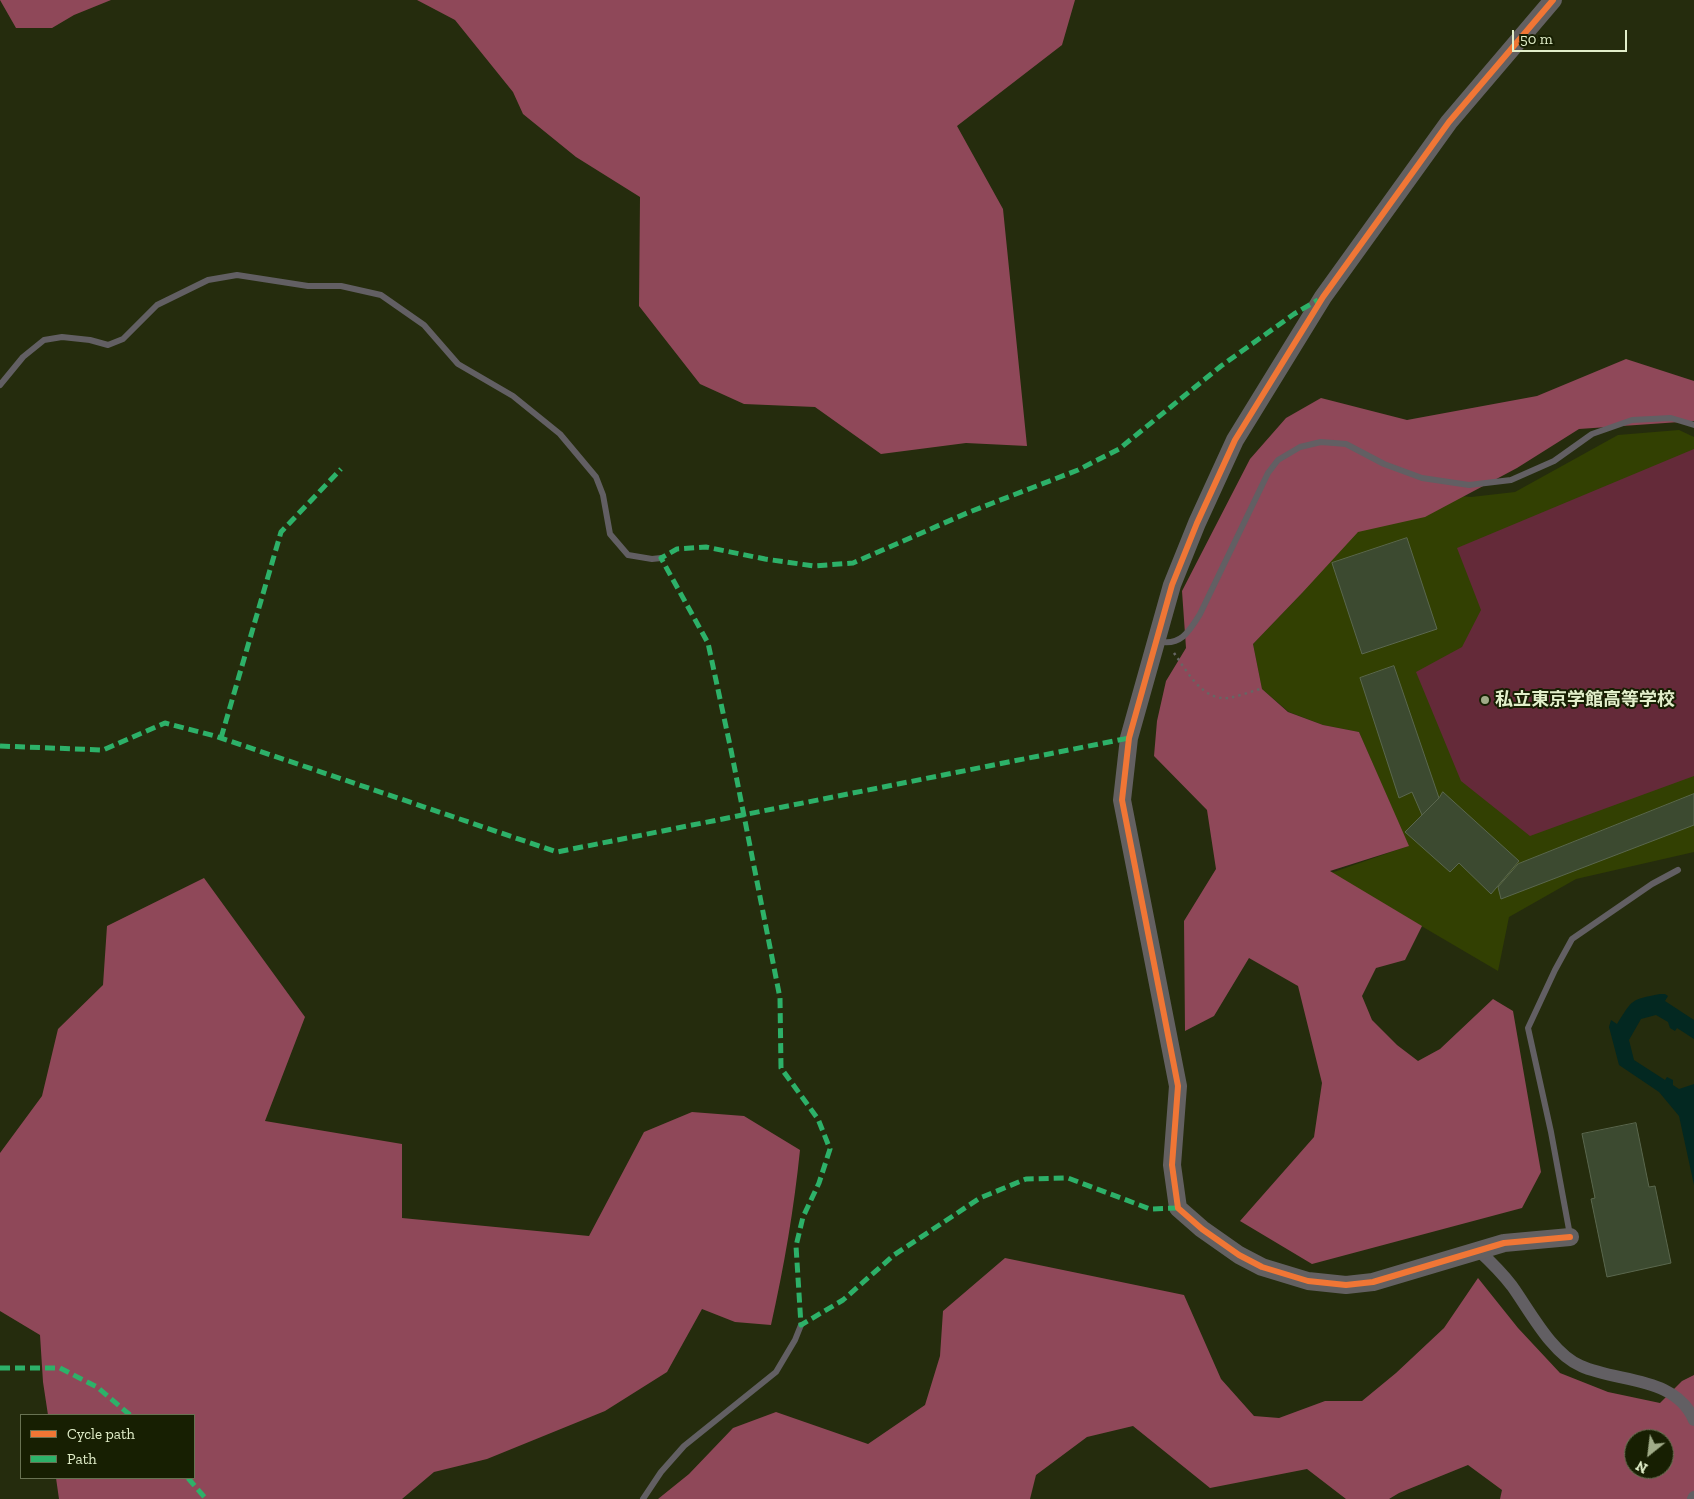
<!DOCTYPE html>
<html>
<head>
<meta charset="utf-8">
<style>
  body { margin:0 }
  #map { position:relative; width:1694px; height:1499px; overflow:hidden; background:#252c0d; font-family:"Zilla Slab",serif }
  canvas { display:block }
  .legend { position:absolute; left:20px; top:1414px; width:175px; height:65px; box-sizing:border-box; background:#171f02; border:1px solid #687252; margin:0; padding:6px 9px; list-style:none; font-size:15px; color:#e2efca }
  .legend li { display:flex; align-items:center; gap:10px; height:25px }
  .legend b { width:25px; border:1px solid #687252 }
  .north { position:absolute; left:1624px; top:1429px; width:50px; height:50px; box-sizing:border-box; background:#171f02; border:1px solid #687252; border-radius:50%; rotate:209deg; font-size:14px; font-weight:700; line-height:20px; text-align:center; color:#e2efca }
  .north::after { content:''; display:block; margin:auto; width:18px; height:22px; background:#a0ab88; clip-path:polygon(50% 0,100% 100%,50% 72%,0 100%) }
  .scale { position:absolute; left:1512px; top:30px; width:115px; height:22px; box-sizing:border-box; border:2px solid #e2efca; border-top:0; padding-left:6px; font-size:15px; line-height:18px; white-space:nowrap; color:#e2efca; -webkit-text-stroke:4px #171f02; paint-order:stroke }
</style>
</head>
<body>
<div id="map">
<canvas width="1694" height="1499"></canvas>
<ul class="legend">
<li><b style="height:6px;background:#f07635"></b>Cycle path</li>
<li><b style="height:6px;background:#2db169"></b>Path</li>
</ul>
<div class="north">N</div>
<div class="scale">50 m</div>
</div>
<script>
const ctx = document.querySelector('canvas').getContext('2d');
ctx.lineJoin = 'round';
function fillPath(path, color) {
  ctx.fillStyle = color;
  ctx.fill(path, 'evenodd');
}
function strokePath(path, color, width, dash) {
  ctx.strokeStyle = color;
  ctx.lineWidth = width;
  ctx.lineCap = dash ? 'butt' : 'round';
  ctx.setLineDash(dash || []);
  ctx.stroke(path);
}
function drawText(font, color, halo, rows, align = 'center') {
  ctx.font = font + ' "Zilla Slab","Noto Sans JP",serif';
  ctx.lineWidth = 4;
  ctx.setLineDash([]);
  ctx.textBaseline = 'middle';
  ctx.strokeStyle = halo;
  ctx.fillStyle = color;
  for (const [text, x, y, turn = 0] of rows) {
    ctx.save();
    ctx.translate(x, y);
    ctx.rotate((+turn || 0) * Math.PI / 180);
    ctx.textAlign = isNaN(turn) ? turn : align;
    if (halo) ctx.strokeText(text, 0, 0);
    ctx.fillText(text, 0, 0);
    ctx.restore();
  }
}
const built = new Path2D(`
  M1679 430 1694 437V852L1576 879 1509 917 1498 971 1331 873 1408 846 1359 732 1323 725 1289 712 1262 689 1253 644 1302 593 1319 542 1423 492 1471 497 1515 492 1618 435Z`);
const green = new Path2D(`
  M1694 449V776L1530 836 1461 781 1416 672 1462 647 1481 610 1457 548Z`);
const forest = new Path2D(`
  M0 0H111L74 15 52 28H16Z
  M417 0H1075L1062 45 957 126 1003 209 1027 446 966 443 881 454 815 407 744 404 700 384 639 306 640 197 576 157 523 114 513 92 455 20Z
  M1626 359 1694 381V421L1579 429 1517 468 1425 517 1358 532 1302 593 1253 644 1262 689 1288 712 1323 725 1359 732 1409 846 1330 871 1422 926 1405 960 1376 968 1362 996 1372 1020 1397 1045 1418 1061 1440 1049 1493 999 1513 1011 1541 1172 1522 1208 1312 1264 1240 1221 1314 1137 1322 1083 1298 986 1249 958 1214 1016 1185 1031 1184 921 1216 869 1207 810 1154 756 1157 721 1166 681 1186 648 1182 591 1250 459 1286 418 1321 398 1407 420 1537 396Z
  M204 878 305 1017 265 1121 402 1144V1218L589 1236 644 1132 692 1112 744 1116 800 1150C794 1209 784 1267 771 1325L735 1322 702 1309 667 1372 605 1411 487 1459 434 1472 402 1499H59L56 1478H194V1415H48L43 1382 40 1335 0 1311V1153L42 1096 58 1029 103 985 107 926Z
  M1005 1258 1184 1295 1221 1379 1254 1416 1279 1418 1325 1401H1362L1396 1373 1444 1328 1478 1278 1518 1328 1560 1373 1608 1392 1660 1403 1682 1381 1694 1375V1499H1500L1502 1490 1468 1465 1399 1493 1389 1499H1346L1307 1469 1210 1488 1133 1426 1087 1437 1036 1475 1030 1499H658L689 1474 733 1428 776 1412 868 1444 925 1405 940 1356 943 1311ZM1634 1439H1664V1469H1634Z`);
const water = new Path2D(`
  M1660 994H1665L1668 996 1665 1001 1694 1020V1039L1677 1028 1675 1031 1670 1028 1668 1022 1656 1015 1641 1019 1629 1040 1634 1060 1665 1080 1667 1077 1673 1080V1085L1679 1089 1694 1084V1185L1679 1116 1659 1092 1619 1065 1609 1027 1611 1020 1617 1024C1633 999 1630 1000 1660 994Z`);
const building = new Path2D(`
  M1407 538 1437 629 1362 654 1332 563Z
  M1394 666 1439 798 1422 815 1412 792 1399 798 1360 678Z
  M1443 792 1519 861 1491 894 1459 863 1450 872 1405 832 1439 798Z
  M1694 794V825L1501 899 1498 887 1518 864Z
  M1636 1123 1649 1187 1655 1186 1671 1263 1607 1277 1591 1199 1595 1198 1582 1134Z`);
const path = new Path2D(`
  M1174 653C1187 671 1202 701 1229 698 1239 696 1250 692 1260 689`);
const lane = new Path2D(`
  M0 385 23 357 44 340 62 337 90 340 108 345 123 339 157 305 208 280 237 275 308 286H341L381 295 424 325 458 364 513 396 560 434 596 477 603 495 610 534 628 555 652 559 661 558
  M1157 641C1180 647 1189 632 1200 614L1268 473 1278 460 1300 447 1321 442 1346 444 1384 464 1422 478 1469 485 1511 480 1554 461 1592 434 1632 420 1671 418 1694 425
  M1570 1235 1551 1132 1528 1028 1555 970 1572 939 1652 884 1678 870
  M643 1499 661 1472 684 1446 776 1372 795 1340 801 1325`);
const street = new Path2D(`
  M1478 1250C1490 1261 1502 1273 1512 1286 1530 1311 1552 1354 1581 1366 1619 1383 1675 1376 1694 1420
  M1693 1499 1694 1497`);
const secondary = new Path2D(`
  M1553 0 1449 122 1323 297 1235 440 1197 523 1172 585 1129 738 1122 800 1178 1086 1172 1165 1178 1208 1202 1229 1239 1255 1262 1267 1308 1281 1346 1285 1373 1282 1504 1243 1570 1237`);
const quiet = new Path2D(`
  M221 738 281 532 341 469
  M0 746 103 750 165 723 215 736 557 852 1129 738
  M1178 1208 1150 1209 1068 1178 1026 1179 980 1198 894 1255 843 1300 801 1325 796 1246 803 1217 819 1183 830 1149 818 1119 781 1068 780 998 731 750 708 643 661 558 677 549 706 547 765 559 814 566 853 563 967 513 1078 470 1119 449 1221 366 1294 314 1318 300
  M0 1368H60L97 1387 130 1415
  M188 1478 206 1499`);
const cycleway = new Path2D(`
  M1553 0 1449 122 1323 297 1235 440 1197 523 1172 585 1129 738 1122 800 1178 1086 1172 1165 1178 1208 1202 1229 1239 1255 1262 1267 1308 1281 1346 1285 1373 1282 1504 1243 1570 1237`);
const markers = [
  [1485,700,5,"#a0ab88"]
];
const poiNames = [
  ["私立東京学館高等学校",1495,700]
];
fillPath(built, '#324002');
fillPath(green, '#642a39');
fillPath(forest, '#8f4859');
fillPath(water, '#032821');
fillPath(building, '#3c4a30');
strokePath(building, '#5a674e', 1);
strokePath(path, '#666664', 2.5, [2.5, 4]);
strokePath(lane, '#625f63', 6);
strokePath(street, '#625f63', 12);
strokePath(secondary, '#636061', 18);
strokePath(quiet, '#2db169', 5, [10, 5]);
strokePath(cycleway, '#f07635', 6);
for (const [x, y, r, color] of markers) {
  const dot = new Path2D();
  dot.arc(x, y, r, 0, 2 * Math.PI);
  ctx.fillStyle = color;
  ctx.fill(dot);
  strokePath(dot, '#171f02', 2);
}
drawText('bold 18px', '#e2efca', '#171f02', poiNames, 'left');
</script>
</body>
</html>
